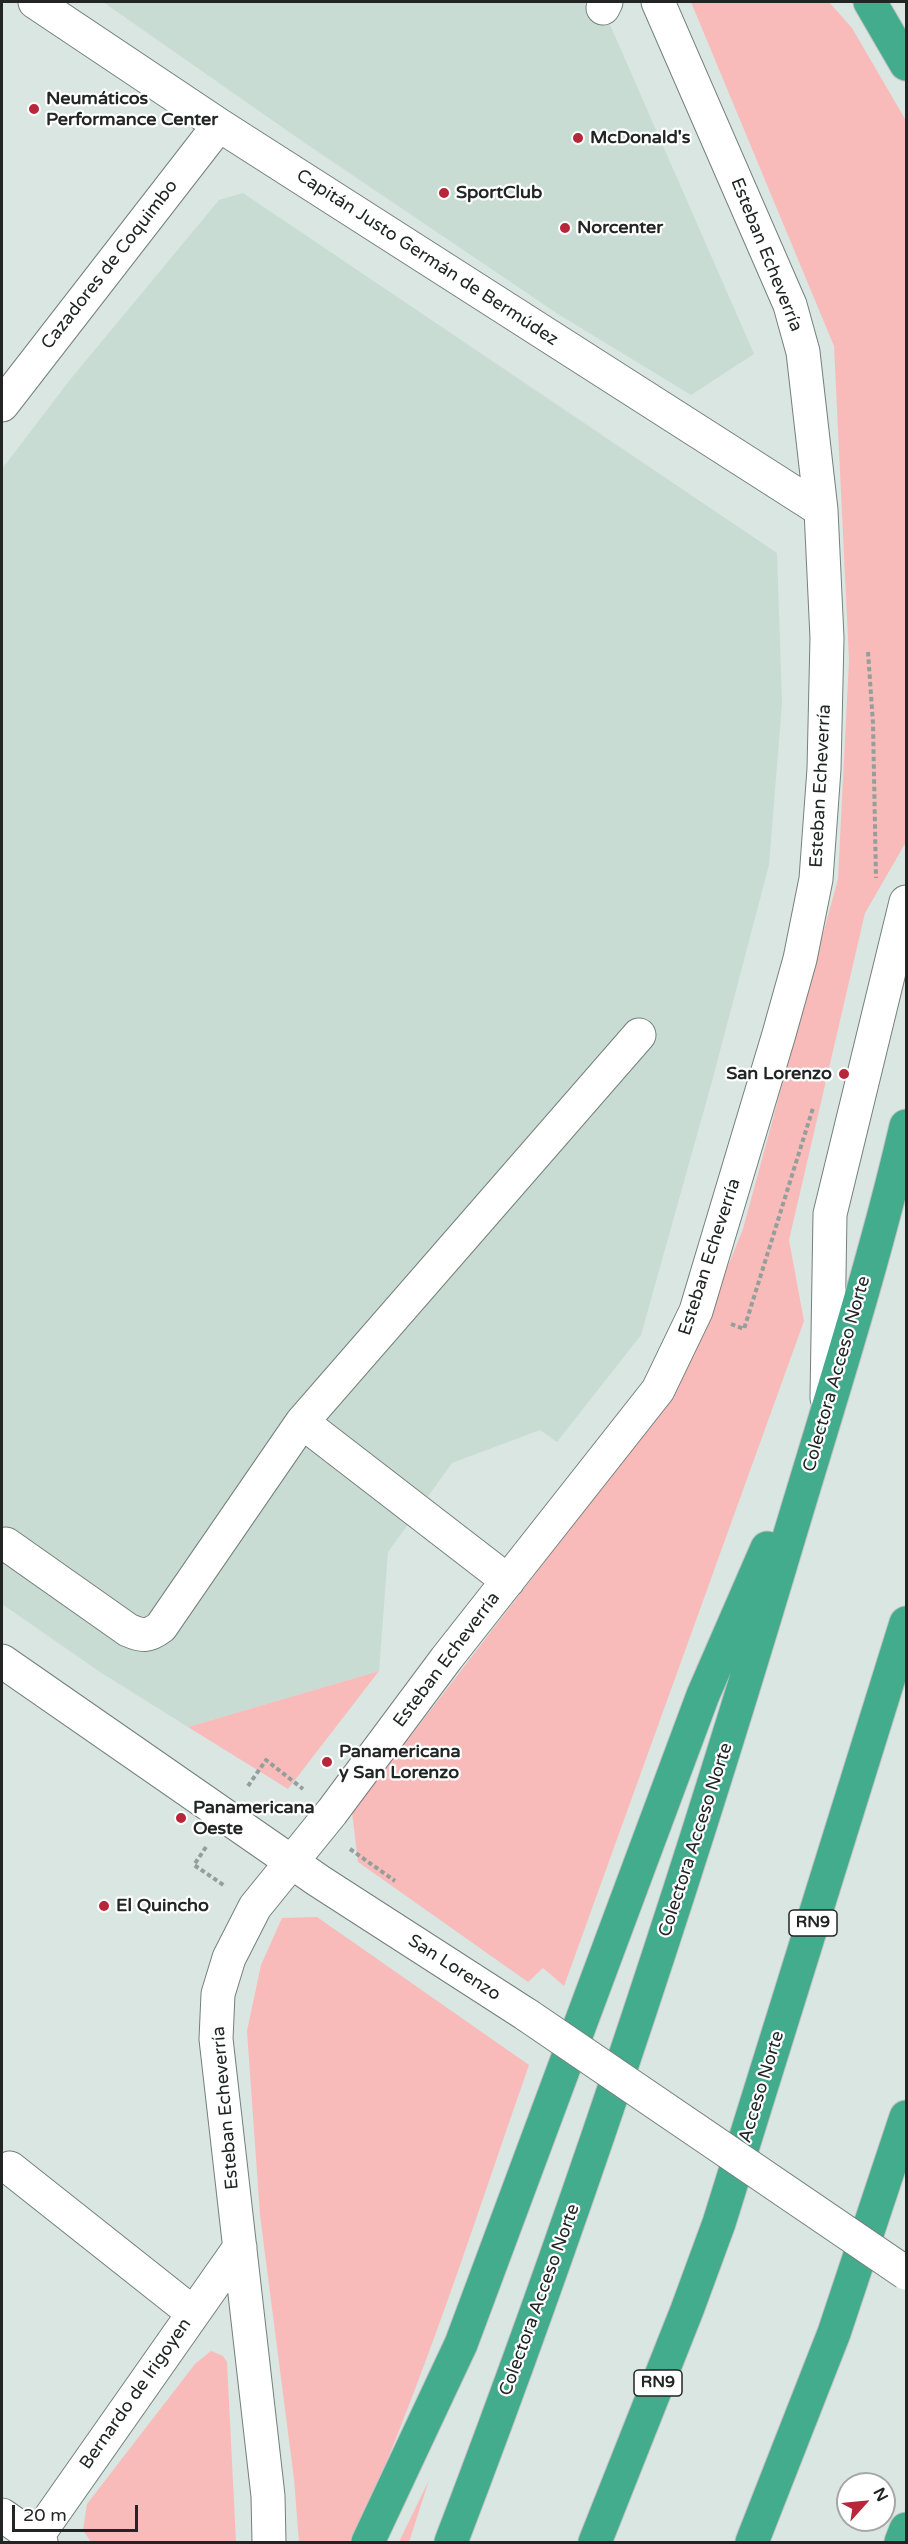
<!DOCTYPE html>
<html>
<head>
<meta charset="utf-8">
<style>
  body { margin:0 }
  #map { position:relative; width:908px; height:2544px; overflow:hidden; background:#d9e6e1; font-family:"Varela Round",sans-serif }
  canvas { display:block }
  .frame { position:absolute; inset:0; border:3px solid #212624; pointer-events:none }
  .north { position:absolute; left:836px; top:2472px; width:60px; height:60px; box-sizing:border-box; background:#fff; border:2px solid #a6a8a7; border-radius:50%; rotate:63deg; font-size:16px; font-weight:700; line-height:24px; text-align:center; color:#212624 }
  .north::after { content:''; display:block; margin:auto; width:21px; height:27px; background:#b82639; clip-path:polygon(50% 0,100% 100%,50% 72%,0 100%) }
  .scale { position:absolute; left:12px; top:2505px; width:126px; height:27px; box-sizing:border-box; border:3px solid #212624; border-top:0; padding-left:8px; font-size:18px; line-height:21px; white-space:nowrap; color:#212624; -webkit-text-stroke:4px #fff; paint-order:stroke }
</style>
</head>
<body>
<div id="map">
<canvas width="908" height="2544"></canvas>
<div class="frame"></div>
<div class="north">N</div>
<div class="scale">20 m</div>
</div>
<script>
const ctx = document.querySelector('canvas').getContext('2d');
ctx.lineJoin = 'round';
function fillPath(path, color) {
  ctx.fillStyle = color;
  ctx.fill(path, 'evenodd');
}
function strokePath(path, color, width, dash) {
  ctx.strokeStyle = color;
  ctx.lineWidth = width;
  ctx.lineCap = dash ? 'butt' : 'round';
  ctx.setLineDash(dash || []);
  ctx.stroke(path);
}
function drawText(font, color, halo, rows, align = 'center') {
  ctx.font = font + ' "Varela Round",sans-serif';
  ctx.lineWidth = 4.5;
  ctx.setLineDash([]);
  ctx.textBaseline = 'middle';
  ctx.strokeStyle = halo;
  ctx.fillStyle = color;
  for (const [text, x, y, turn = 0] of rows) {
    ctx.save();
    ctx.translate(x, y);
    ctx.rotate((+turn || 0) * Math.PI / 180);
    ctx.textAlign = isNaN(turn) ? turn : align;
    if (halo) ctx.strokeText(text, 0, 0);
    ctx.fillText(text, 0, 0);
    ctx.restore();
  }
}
const built = new Path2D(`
  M103 2H600L754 354 691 395 558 314 302 141Z
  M243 193 777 553 782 703 769 865 711 1085 641 1335 557 1442 540 1430 452 1463 388 1552 379 1671 188 1727 100 1672 2 1604V469L69 381 219 200Z`);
const green = new Path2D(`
  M691 2H829L852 28 905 119 906 842 865 913 789 1240 804 1321 564 1986 543 1968 528 1982 358 1862 352 1812 678 1389 743 1229 838 879 849 660 834 346Z
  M379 1671 288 1789 188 1727Z
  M317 1917 529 2065C473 2225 422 2388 352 2542H299L294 2479 260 2215 247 2031 261 1965 282 1918Z
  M211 2351 223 2356 227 2362 236 2542H91L83 2530 87 2504 195 2364Z
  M429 2480 409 2542H399Z`);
const path = new Path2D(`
  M868 652 873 723 876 878
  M731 1324 744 1329 813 1108
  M248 1786 266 1760 303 1789
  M206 1847 194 1865 225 1886
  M350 1849 395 1881`);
const minor = new Path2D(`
  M35 2 219 125 821 510
  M603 8 606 2
  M2 405 219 125
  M827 1398 830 1214 906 902
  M6 1544 128 1630C142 1636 148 1637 161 1627L302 1422
  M508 1581 302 1422 639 1035
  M2 1661 319 1881 527 2015
  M10 2168 193 2313
  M2 2515 41 2542
  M33 2542 240 2247
  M269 2542 268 2496 216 2039 218 1994 229 1958 255 1907 332 1812 446 1659 658 1390 696 1311 779 1034 800 959 816 879 824 769 827 638 821 510 803 352 790 305 658 2`);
const highway = new Path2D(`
  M870 2 906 64
  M368 2542 461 2344 703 1695 767 1548
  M451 2542C574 2221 682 1894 781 1564 824 1419 872 1273 906 1126
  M595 2542 687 2310 719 2223 906 1623
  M752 2542 834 2333 906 2117
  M901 2542 906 2529`);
const minorBridge = new Path2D(`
  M527 2015 906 2273`);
const markers = [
  [34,109,6,"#b82639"],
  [578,138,6,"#b82639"],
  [444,193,6,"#b82639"],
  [565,228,6,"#b82639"],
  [844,1074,6,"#b82639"],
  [327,1762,6,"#b82639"],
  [181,1818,6,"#b82639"],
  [104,1906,6,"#b82639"]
];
const shields = [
  [813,1923,48],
  [658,2383,48]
];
const shieldNames = [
  ["RN9",813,1923],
  ["RN9",658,2383]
];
const poiNames = [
  ["Neumáticos",46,99],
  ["Performance Center",46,120],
  ["McDonald's",590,138],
  ["SportClub",456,193],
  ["Norcenter",577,228],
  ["San Lorenzo",832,1074,"right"],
  ["Panamericana",339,1752],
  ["y San Lorenzo",339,1773],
  ["Panamericana",193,1808],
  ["Oeste",193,1829],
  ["El Quincho",116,1906]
];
const streetNames = [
  ["Esteban Echeverría",766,255,68],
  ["Capitán Justo Germán de Bermúdez",427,258,33],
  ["Cazadores de Coquimbo",110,265,-52],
  ["Esteban Echeverría",821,786,-87],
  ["Esteban Echeverría",710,1257,-72],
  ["Colectora Acceso Norte",837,1374,-74],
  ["Esteban Echeverría",447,1660,-53],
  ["Colectora Acceso Norte",696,1840,-72],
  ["San Lorenzo",454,1968,33],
  ["Acceso Norte",762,2087,-73],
  ["Esteban Echeverría",226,2108,-95],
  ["Colectora Acceso Norte",540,2300,-70],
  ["Bernardo de Irigoyen",136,2394,-55]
];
fillPath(built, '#c8dcd4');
fillPath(green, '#f8bbba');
strokePath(minor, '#75807c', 35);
strokePath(highway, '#c1c2c2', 35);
strokePath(path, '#949e9a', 4, [4.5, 3]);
strokePath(minor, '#fff', 33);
strokePath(highway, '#42ac8c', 33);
strokePath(minorBridge, '#75807c', 35, []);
strokePath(minorBridge, '#fff', 33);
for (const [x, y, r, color] of markers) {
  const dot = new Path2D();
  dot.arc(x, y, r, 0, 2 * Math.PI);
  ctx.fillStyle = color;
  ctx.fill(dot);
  strokePath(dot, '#fff', 2);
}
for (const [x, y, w] of shields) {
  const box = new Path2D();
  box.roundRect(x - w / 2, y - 13, w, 26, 4.5);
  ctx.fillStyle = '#fff';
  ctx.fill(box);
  strokePath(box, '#212624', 1.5);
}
drawText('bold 16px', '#212624', null, shieldNames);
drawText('bold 18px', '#212624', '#fff', poiNames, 'left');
drawText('18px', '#212624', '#fff', streetNames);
</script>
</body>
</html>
